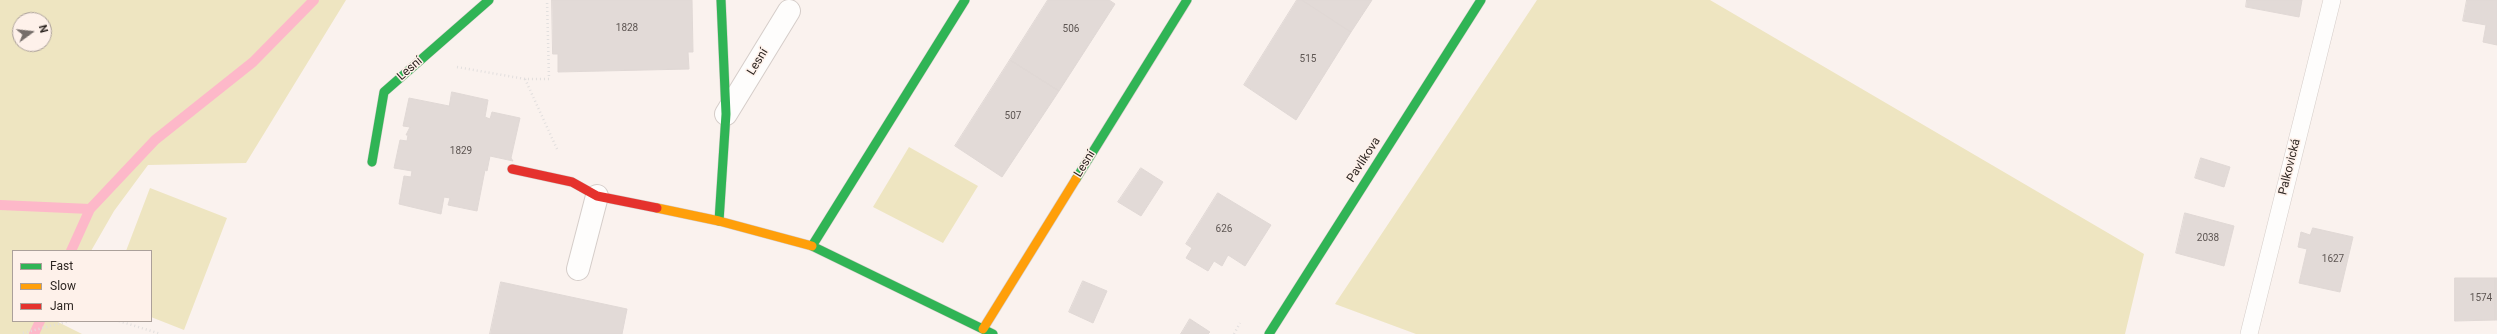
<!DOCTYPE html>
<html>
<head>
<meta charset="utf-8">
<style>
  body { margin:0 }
  #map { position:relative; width:2497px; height:334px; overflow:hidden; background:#faf2ee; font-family:Roboto,sans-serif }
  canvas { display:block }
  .legend { position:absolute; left:12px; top:250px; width:140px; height:72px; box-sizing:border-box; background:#fef1ea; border:1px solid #aba09a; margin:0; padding:5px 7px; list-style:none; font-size:12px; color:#2f2723 }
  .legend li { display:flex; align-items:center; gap:8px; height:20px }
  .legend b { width:20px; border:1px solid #aba09a }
  .north { position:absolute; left:12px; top:12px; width:40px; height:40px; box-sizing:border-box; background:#fef1ea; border:1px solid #aba09a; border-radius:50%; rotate:75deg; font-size:11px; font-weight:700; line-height:16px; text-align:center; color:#2f2723 }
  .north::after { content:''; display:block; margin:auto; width:14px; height:18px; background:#766e6a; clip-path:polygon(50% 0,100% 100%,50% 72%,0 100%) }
</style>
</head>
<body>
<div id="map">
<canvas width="2497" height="334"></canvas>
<ul class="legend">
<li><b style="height:5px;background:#30b455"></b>Fast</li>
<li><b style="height:5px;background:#ff9f0a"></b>Slow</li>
<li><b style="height:5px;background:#e5322d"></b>Jam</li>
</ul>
<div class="north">N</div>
</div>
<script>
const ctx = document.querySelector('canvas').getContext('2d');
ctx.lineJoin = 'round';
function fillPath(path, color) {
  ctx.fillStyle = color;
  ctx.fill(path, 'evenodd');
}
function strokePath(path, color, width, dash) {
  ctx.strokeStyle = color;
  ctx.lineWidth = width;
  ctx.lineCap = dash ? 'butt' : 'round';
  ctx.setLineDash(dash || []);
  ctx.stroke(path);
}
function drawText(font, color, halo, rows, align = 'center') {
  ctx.font = font + ' Roboto,sans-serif';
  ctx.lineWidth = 3;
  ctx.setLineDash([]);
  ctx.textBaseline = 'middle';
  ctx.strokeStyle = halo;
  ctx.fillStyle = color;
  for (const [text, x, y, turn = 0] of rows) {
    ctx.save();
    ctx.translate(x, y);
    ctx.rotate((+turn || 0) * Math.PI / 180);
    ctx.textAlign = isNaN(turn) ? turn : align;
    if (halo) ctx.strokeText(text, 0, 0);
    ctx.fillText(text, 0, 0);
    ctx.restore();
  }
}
const green = new Path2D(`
  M0 0H346L246 163 148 165 114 211 91 251H13V321H56L82 334H0ZM20 20H44V44H20Z
  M1537 0H1710L2144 254 2125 334H1416L1335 304Z
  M909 147 978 186 943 243 873 207Z
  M150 188 227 218 184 330 151 317V251H126Z`);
const stream = new Path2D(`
  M0 205 90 209 155 140 253 62 314 0
  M71 251 90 209
  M34 334 40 321`);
const building = new Path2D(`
  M552 0H692L693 52H688L689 69 558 72V54H553Z
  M1048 0H1109L1115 4 1059 91 1010 60Z
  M1297 0H1302L1351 32 1296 120 1244 85Z
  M1302 0H1372L1351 32Z
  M2247 0H2302L2299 17 2246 7Z
  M2467 0H2497V45L2483 42 2486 25 2463 21Z
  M1010 60 1059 91 1002 177 955 146Z
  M452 92 488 100 485 117 490 119 492 112 520 118 511 158 513 161 490 156 487 171 485 170 477 211 448 205 450 198 444 197 441 214 399 204 404 176 411 177 412 171 394 168 400 140 407 141 408 135H406L410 127 403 126 409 98 449 106Z
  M2201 158 2230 167 2224 187 2195 178Z
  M1141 168 1163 182 1141 216 1118 202Z
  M1218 193 1271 225 1245 266 1228 255 1222 266 1214 261 1208 271 1186 258 1192 248 1186 244Z
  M2185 213 2234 226 2224 266 2176 253Z
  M2313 228 2353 237 2340 292 2299 283 2307 249 2298 247 2301 232 2310 235Z
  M2455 278H2495V320L2455 321Z
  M2495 278H2497V320H2495Z
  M1083 281 1107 291 1093 323 1069 312Z
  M501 282 627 309 622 334H490Z
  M1190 319 1210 332 1208 334H1181Z`);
const path = new Path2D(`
  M457 67 525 79H549L547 0
  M525 79 557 149
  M119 321 161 334
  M23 333 70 321
  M1234 334 1240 323`);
const lane = new Path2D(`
  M2249 334 2332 0`);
const street = new Path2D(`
  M726 114 789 11
  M578 269 597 196`);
const fast = new Path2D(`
  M965 0 812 246 993 334
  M372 162 384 92 489 0
  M1076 179 1187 0
  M719 221 726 114 721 0
  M1269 334 1481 0`);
const slow = new Path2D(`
  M657 208 719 221 812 246
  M983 329 1076 179`);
const jam = new Path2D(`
  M512 169 572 182 597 196 657 208`);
const numberNames = [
  ["1828",627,28],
  ["506",1071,29],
  ["515",1308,59],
  ["507",1013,116],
  ["1829",461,151],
  ["626",1224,229],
  ["2038",2208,238],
  ["1627",2333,259],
  ["1574",2481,298]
];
const streetNames = [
  ["Lesní",758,62,-59],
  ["Lesní",410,69,-41],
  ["Pavlíkova",1364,160,-57],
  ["Lesní",1085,164,-58],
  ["Palkovická",2290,167,-76]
];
fillPath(green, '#eee5c1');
strokePath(stream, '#fdb8c9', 10);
fillPath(building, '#e2dad7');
strokePath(building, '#e0d8d5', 1);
strokePath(lane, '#d5cdc9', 18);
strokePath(street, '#d5cdc9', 24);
strokePath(fast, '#d5cdc9', 10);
strokePath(slow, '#d5cdc9', 10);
strokePath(jam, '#d5cdc9', 10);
strokePath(path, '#e2dfde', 2.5, [1, 3]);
strokePath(lane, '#fefdfc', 17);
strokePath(street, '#fefdfc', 22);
strokePath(fast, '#30b455', 9);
strokePath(slow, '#ff9f0a', 9);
strokePath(jam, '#e5322d', 9);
drawText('10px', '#5e5653', null, numberNames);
drawText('12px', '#2f2723', '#fef1ea', streetNames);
</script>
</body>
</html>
